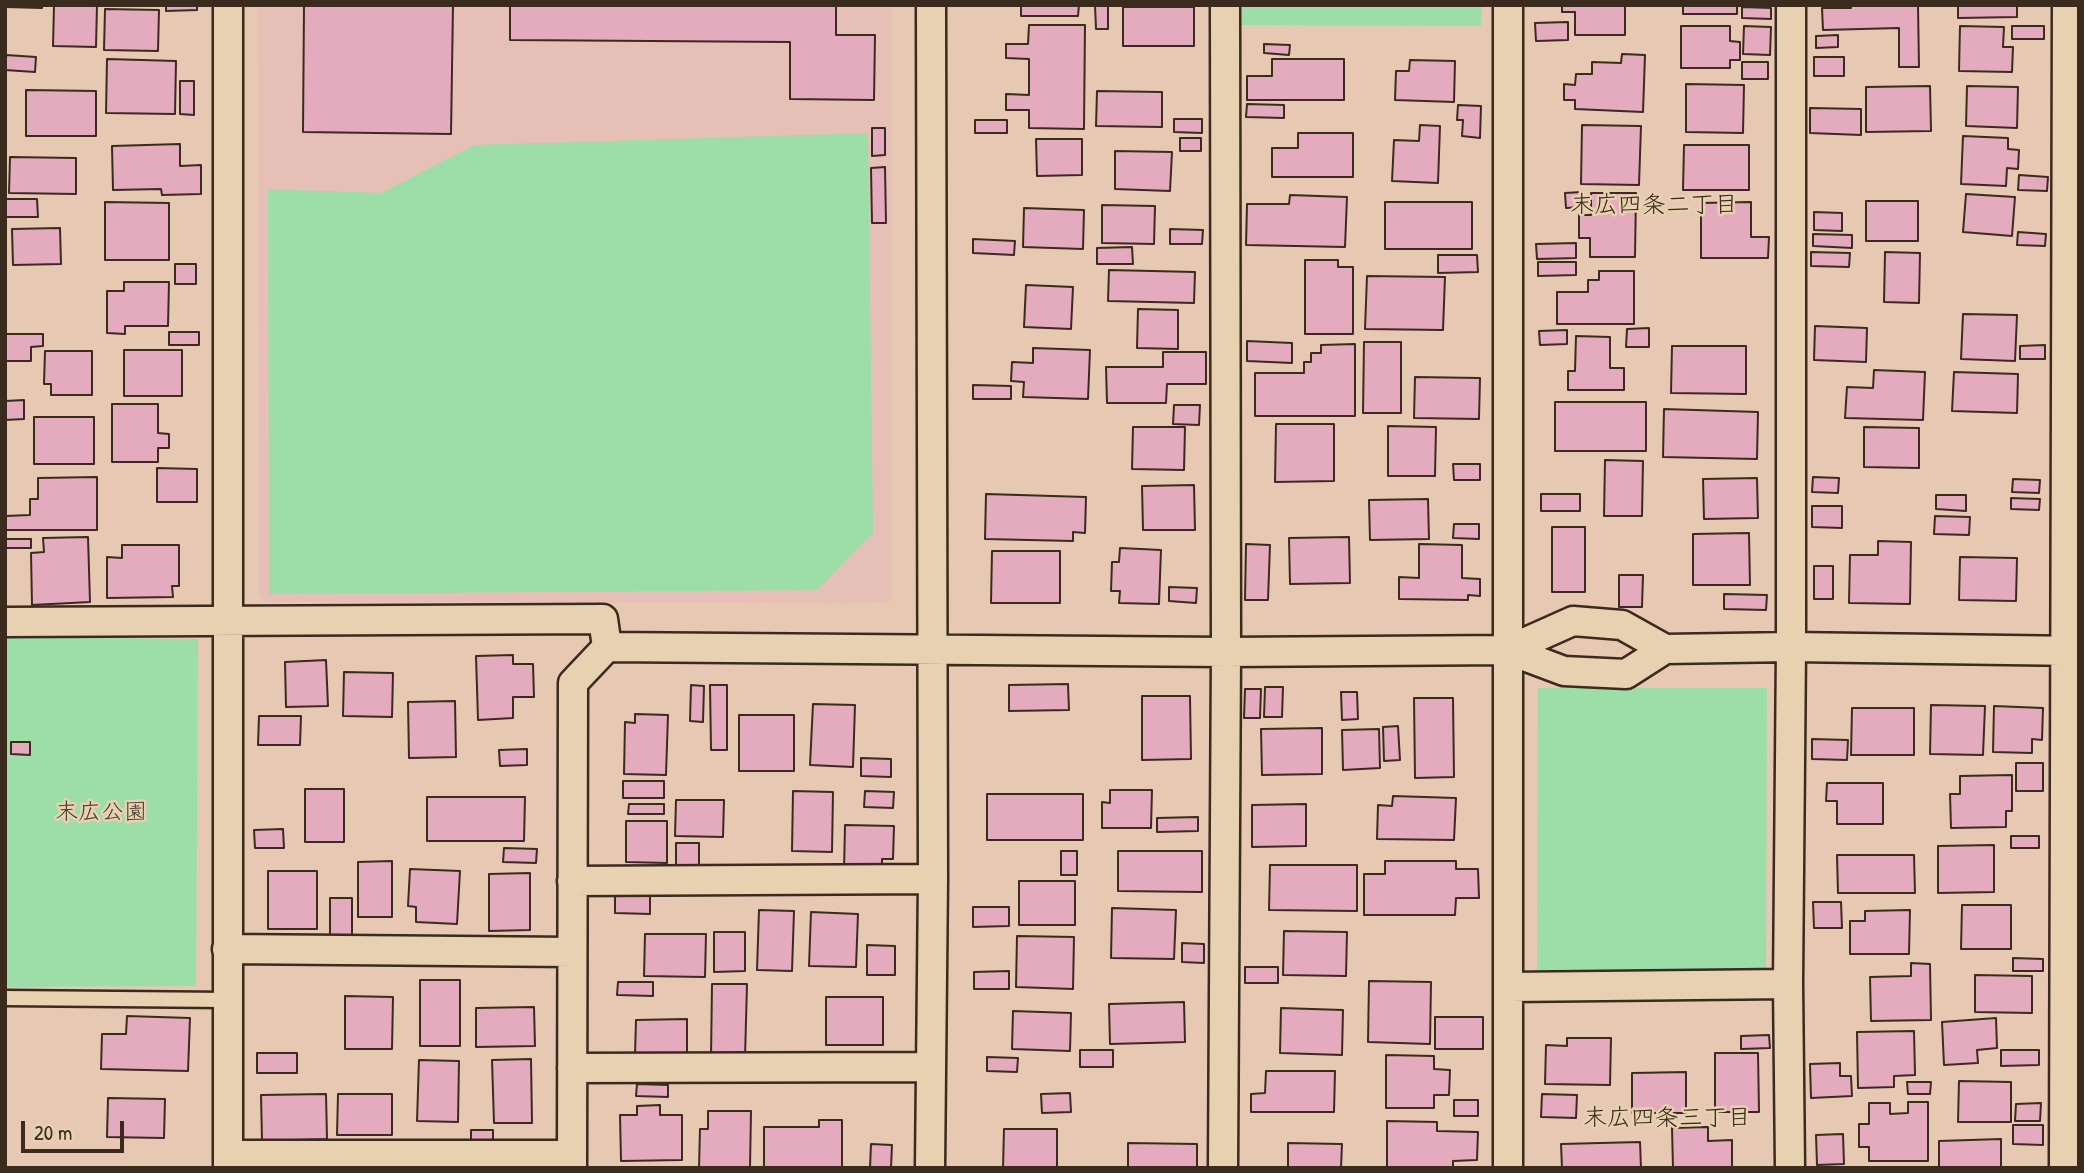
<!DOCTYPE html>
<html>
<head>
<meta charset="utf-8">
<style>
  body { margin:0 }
  #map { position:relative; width:2084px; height:1173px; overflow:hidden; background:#e7c9b3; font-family:"Patrick Hand",sans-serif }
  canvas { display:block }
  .frame { position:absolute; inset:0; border:7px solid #3b2a1e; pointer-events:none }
  .scale { position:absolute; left:21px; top:1121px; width:103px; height:32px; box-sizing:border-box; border:4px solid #3b2a1e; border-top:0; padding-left:9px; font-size:21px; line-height:24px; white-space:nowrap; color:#3b2a1e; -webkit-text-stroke:5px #e8d1b1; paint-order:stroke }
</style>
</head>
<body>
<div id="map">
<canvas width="2084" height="1173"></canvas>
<div class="frame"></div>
<div class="scale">20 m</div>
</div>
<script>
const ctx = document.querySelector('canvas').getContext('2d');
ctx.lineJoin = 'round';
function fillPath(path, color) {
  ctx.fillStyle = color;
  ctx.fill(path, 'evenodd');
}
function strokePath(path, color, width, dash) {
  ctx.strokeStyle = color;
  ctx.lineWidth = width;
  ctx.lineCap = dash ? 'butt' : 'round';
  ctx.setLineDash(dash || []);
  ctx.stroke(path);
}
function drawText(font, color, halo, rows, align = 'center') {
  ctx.font = font + ' "Patrick Hand","Klee One",sans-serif';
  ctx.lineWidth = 5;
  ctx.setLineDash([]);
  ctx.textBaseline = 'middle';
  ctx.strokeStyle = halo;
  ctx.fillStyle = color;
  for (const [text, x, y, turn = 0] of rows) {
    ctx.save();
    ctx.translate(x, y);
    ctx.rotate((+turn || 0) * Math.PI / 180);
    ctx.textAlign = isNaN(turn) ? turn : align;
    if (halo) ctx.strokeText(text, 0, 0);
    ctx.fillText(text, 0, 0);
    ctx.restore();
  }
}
const built = new Path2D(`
  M258 5H892V598L887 603 267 602 259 596Z`);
const green = new Path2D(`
  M1242 5H1482L1481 26 1241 25Z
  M868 133 873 533 817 590 269 594 268 189 381 193 474 145Z
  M5 637 198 639 196 986 5 987Z
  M1538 688H1767L1766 976 1537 975Z`);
const building = new Path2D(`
  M5 5H42V8L5 7Z
  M54 5H97L96 47 53 46Z
  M166 5H197V10L166 11Z
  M304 5H453L451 134 303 132Z
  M510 5H836V35H875L874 100 790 99V42L510 40Z
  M1021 5H1079L1078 16H1021Z
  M1095 5H1108V29H1096Z
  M1562 5H1625V35H1575V12H1562Z
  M1683 5H1737V14H1683Z
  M1851 5H1918L1919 67H1899V28L1823 30 1822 8H1851Z
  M1958 5H2017V17L1958 18Z
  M1123 7H1194V46H1123Z
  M1742 7 1771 8V19L1742 18Z
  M105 9 159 10 158 51 104 50Z
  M1568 22V40L1536 41 1535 23Z
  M1029 25H1085L1084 129 1029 128V110H1006V94L1029 95V59L1006 58V44H1028Z
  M1681 26H1730V41L1740 42V60H1730V68H1681Z
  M1744 26 1771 27 1770 55 1743 54Z
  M1960 26 2004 27 2003 47H2013L2012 72 1959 71Z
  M2012 26H2044V39H2012Z
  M1838 35V47L1816 48V36Z
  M1264 44 1290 45 1289 55 1264 53Z
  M1622 54 1645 55 1643 112 1575 109V100H1564V84L1575 85 1576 74H1592V62L1621 63Z
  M6 55 36 57 35 72 5 70Z
  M1814 57H1844V76H1814Z
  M107 59 176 61 175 114 106 113Z
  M1272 59H1344V100H1247V76H1272Z
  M1410 60 1455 61 1454 102 1395 100 1396 71H1409Z
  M1742 62H1768V79H1742Z
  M180 81H194V115L180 114Z
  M1686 84 1744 85 1743 133 1686 132Z
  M1930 86 1931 131 1866 132V87Z
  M1967 86 2018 87 2017 128 1966 126Z
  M26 90 96 91V136H26Z
  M1097 91 1162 92V127L1096 126Z
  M1247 104 1284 105V118L1246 117Z
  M1458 105 1481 106 1480 138 1462 136 1463 120H1457Z
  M1810 108 1861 109V135L1810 133Z
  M1174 119H1202V133L1174 132Z
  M975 120H1007V133H975Z
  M1420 125 1440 126 1438 183 1392 181 1394 140 1419 141Z
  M1582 125 1641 126 1639 185 1581 184Z
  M872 128H885V155L872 156Z
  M1298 133H1353V177H1272V148H1298Z
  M1963 136 2008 138V149L2019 150 2018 169 2007 168 2006 186 1961 184Z
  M1180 138H1201V151H1180Z
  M1036 139H1082V175L1037 176Z
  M180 144V166L201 165V194L162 195 161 189 113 190 112 146Z
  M1684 145H1749V190H1683Z
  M1115 151 1172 152 1170 191 1115 189Z
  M10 157 76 158V194L9 193Z
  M885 167 886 223H872L871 168Z
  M2019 175 2048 177 2047 191 2018 190Z
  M1582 192V207L1566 208 1565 193Z
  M1591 193H1636L1635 257H1590V238H1579V215H1591Z
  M1966 194 2015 197 2012 236 1963 232Z
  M1290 195 1347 197 1345 247 1246 245 1247 204H1289Z
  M6 199H37L38 217H6Z
  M1866 201H1918V241H1866Z
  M105 202 169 203V260H105Z
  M1385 202H1472V249H1385Z
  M1751 202V237H1769L1768 258H1701V203Z
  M1102 205 1155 206 1154 244 1102 243Z
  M1024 208 1084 210 1083 249 1023 247Z
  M1814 212 1842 213V231L1814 230Z
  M60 228 61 264 13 265 12 229Z
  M1170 229 1203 230 1202 244H1170Z
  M2018 232 2046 234 2045 246 2017 245Z
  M1813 234 1852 235V248L1813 246Z
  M973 239 1015 241 1014 255 973 253Z
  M1576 243V258L1537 259 1536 244Z
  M1132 247 1133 264H1097V248Z
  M1811 252 1850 253 1849 267 1811 266Z
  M1885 252 1920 253 1919 303 1884 302Z
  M1438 255H1477L1478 272 1438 273Z
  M1305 260H1338V267H1353V334H1305Z
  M1538 262H1576V275L1538 276Z
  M175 264H196V284H175Z
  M1109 270 1195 272 1194 303 1108 301Z
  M1599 271H1634V324H1557V292H1588V280H1599Z
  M1367 276 1445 277 1443 330 1365 329Z
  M124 282H169L168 326H125V334L107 333V291H124Z
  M1026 285 1073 287 1071 329 1024 327Z
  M1138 309 1178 310V349L1137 348Z
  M1963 314 2017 315 2015 361 1961 359Z
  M1815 326 1867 328 1866 362 1814 360Z
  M1649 328V347H1626L1627 329Z
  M1567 330V344L1540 345 1539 331Z
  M169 332H199V345H169Z
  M5 334H43V346L31 347V361H5Z
  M1576 336 1610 337V368H1624V390H1568V371H1575Z
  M1247 341 1292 343V363L1247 361Z
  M1364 342H1401V413H1363Z
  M1355 344V416H1255V373H1304V362H1311V353H1321V345Z
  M2045 345V359H2020V346Z
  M1672 346H1746V394L1671 393Z
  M1033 348 1090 350 1088 399 1023 397 1024 382 1011 381 1012 362 1033 363Z
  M124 350H182V396H124Z
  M45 351H92V395H51V384H44Z
  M1163 352H1206V384H1167L1166 403H1107L1106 367H1163Z
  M1874 370 1925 372 1923 420 1845 418 1847 387 1873 388Z
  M1954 372 2018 374 2017 413 1952 411Z
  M1415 377 1480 378 1479 419 1414 418Z
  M973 385 1011 386V399H973Z
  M24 400V419L5 420V401Z
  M1555 402H1646V451H1555Z
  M112 404H158V433L169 434V448H158V462H112Z
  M1174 405H1200L1199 425 1173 424Z
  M1664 409 1758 412 1757 459 1663 457Z
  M34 417H94V464H34Z
  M1276 424H1334V481L1275 482Z
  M1388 426 1436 427 1435 476H1388Z
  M1133 427H1185L1184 470 1132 469Z
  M1864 427 1919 428V468L1864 467Z
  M1605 460 1643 461 1642 516H1604Z
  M1453 464H1480V480H1454Z
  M157 468 197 469V502H157Z
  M97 477V530H5V516L30 515V499H38V478Z
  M1813 477 1839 478 1838 493 1812 492Z
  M1757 478 1758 518 1704 519 1703 479Z
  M2013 479 2040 480 2039 493 2012 492Z
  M1194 485 1195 530H1143L1142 486Z
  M986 494 1086 497 1085 533 1073 532V541L985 539Z
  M1541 494H1580V511H1541Z
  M1936 495H1966V511L1936 509Z
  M2011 498 2040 499 2039 510 2011 509Z
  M1428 499 1429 539 1370 540 1369 500Z
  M1812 506H1842V528L1812 527Z
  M1935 516 1970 517 1969 535 1934 534Z
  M1454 524H1479V539L1453 538Z
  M1552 527H1585V592H1552Z
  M1749 533 1750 585H1693V534Z
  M88 537 90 602 32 605 31 553 44 552 43 538Z
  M1349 537 1350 583 1290 584 1289 538Z
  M5 539H31V548H5Z
  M1878 541 1911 542 1910 604 1849 603 1850 555H1878Z
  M1246 544 1270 545 1268 600H1245Z
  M1419 544 1462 545V578L1480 579V596L1468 595V600L1399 599V577L1419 578Z
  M122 545H179V586H172L173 597 107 598V557L122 558Z
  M1120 548 1161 550 1159 604 1119 603 1120 591H1111L1112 562H1119Z
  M992 551H1060V603H991Z
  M1960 557 2017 558 2016 601 1959 600Z
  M1814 566H1833V599H1814Z
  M1619 575H1643L1642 607H1619Z
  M1169 587 1197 588 1196 603 1169 601Z
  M1724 594 1767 595 1766 610 1724 609Z
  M513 655V664H533L534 697H513V718L478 720 476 656Z
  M326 660 328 706 286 707 285 662Z
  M344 672 393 673 392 717 343 716Z
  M1068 684 1069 710 1009 711V685Z
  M691 685 704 686 703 722 690 721Z
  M710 685H727V750H711Z
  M1265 687H1283L1282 717H1264Z
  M1245 689H1261L1260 718H1244Z
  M1341 692H1357L1358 719 1342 720Z
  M1142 696H1190L1191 759 1142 760Z
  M1414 698H1453L1454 777 1415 778Z
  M455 701 456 757 409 758 408 702Z
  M813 704 855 705 853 767 810 765Z
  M1931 705 1985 706 1983 755 1930 754Z
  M1994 706 2043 708 2042 740 2032 739V753L1993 752Z
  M1852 708H1914V755H1851Z
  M635 714 668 715 666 775 624 774 625 722 635 723Z
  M739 715H794V771H739Z
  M259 716H301L300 745H258Z
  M1398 726 1400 760 1384 761 1383 727Z
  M1322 728V774L1262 775 1261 729Z
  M1379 729 1380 768 1343 770 1342 730Z
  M1812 739 1848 740 1847 760 1812 759Z
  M11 742H30V755L11 754Z
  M527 749V765L500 766 499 750Z
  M861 758 891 759V777L861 776Z
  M2016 763H2043V791H2016Z
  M2012 775V811H2006V827L1951 828 1950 794H1960V776Z
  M623 781H664V798H623Z
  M1827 783H1883V824H1837V801H1826Z
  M305 789H344V842H305Z
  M1110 790H1152L1151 828H1102V802L1110 803Z
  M793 791 833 792 832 852 792 851Z
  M865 791 894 792 893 808 864 807Z
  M987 794H1083V840H987Z
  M1393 796 1456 798 1454 840 1377 839 1378 805 1392 806Z
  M427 797H525L524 841H427Z
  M676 800H724L723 837 675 836Z
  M629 804H664V814H628Z
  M1306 804V846L1252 847V805Z
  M1198 817V831L1157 832V818Z
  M626 821H667V863L626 862Z
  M845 825 894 826 893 859H882V871H844Z
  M283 829 284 848H255L254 830Z
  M2011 836H2039V848H2011Z
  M676 843H699V869H676Z
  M1994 845V892L1938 893V846Z
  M504 848 537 849 536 863 503 862Z
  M1061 851H1077V875H1061Z
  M1118 851H1202V892L1118 891Z
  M1837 855H1914L1915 893H1838Z
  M392 861V917H358V862Z
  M1385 861H1456V869H1478L1479 898H1456L1455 915H1364V874H1385Z
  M1270 865H1357V911L1269 910Z
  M410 869 460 871 457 924 416 922V907L408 906Z
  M268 871H317V929H268Z
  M530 873V930L489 931V874Z
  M1019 881H1075V925H1019Z
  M615 894 650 895V914L615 913Z
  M330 898H352V935H330Z
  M1813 902H1841L1842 928H1814Z
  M1962 905H2011V949H1961Z
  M973 907H1009V926L973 927Z
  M1112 908 1176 910 1174 959 1111 958Z
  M759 910 794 911 792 971 757 970Z
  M1910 910 1909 954H1850V921H1865V911Z
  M811 912 858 914 856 967 809 966Z
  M1284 931 1347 932 1346 976 1283 975Z
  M714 932H745V971L714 972Z
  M645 934H706L705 977 644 976Z
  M1017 936 1074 937 1073 989 1016 987Z
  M1182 943 1204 944V963L1182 962Z
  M867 945 895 946V975H867Z
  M2013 958 2043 959V971H2013Z
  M1911 963 1930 964 1931 1020 1871 1021 1870 977 1911 976Z
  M1245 967H1278V983H1245Z
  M1009 971V989H974V972Z
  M1975 975 2032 976V1013L1975 1012Z
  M420 980H460V1046H420Z
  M1369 981 1431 982 1430 1044 1368 1042Z
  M618 982H653V996L617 995Z
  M712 984H747L745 1058H711Z
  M345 996 393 997 392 1049H345Z
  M826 997H883V1045H826Z
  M1184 1002 1185 1042 1110 1044 1109 1004Z
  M534 1007 535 1046 476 1047V1008Z
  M1281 1008 1343 1010 1342 1055 1280 1053Z
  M1013 1011 1071 1013 1070 1051 1012 1049Z
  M127 1016 190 1018 188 1071 101 1069 102 1034H126Z
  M1435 1017H1483V1049H1435Z
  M1996 1018 1997 1048 1977 1050 1978 1063 1944 1065 1942 1022Z
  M687 1019V1055H635L636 1020Z
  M1914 1031 1915 1075 1894 1076V1087L1858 1088 1857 1032Z
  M1769 1035 1770 1048 1741 1049V1036Z
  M1567 1038H1611L1610 1085 1545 1084 1546 1045 1567 1046Z
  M1080 1050H1113V1067H1080Z
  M2001 1050H2039V1065L2001 1066Z
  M257 1053H297V1073H257Z
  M1715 1053H1758L1759 1112H1715Z
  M1386 1055 1434 1056V1069L1450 1070 1449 1095H1434V1108H1386Z
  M987 1057 1018 1058 1017 1072 987 1071Z
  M531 1059 532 1123H494L492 1060Z
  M419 1060 459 1061 458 1122 417 1121Z
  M1840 1063V1076H1851L1852 1096 1811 1098 1810 1064Z
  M1266 1071H1335L1334 1112H1251V1094L1265 1093Z
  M1686 1072V1113H1632V1073Z
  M1959 1081 2011 1082V1122H1958Z
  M1907 1082H1931L1930 1094H1908Z
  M637 1084 668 1085V1097L636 1096Z
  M1070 1093 1071 1112 1042 1113 1041 1094Z
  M326 1094 327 1139 262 1141 261 1095Z
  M338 1094H392V1135H337Z
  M1542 1094 1577 1095 1576 1118 1541 1117Z
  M108 1098 165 1099 164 1138 107 1137Z
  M1454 1100H1478V1116H1454Z
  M1908 1102H1928V1161H1869V1147H1859V1124H1869V1103H1890V1114L1908 1113Z
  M2041 1103 2040 1121H2015L2016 1104Z
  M660 1105V1115H682V1160L621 1161 620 1115H637V1106Z
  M708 1111H751L750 1168H699L700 1129H708Z
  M819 1120H842V1168H764V1127H819Z
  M1387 1121 1437 1122V1131L1478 1132 1477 1160 1453 1161V1168H1387Z
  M2013 1125H2043V1145L2013 1144Z
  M1708 1127V1141L1732 1140V1168H1673L1672 1128Z
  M1004 1129H1057V1168H1003Z
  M471 1130H493V1143H471Z
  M1843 1134 1844 1164 1817 1165 1816 1135Z
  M2001 1139V1168H1939V1141Z
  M1640 1142 1641 1168H1562L1561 1144Z
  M1128 1143 1197 1144V1168H1128Z
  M1288 1143 1342 1144 1341 1168H1288Z
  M871 1144 892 1145 891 1168H870Z`);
const lane = new Path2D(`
  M5 998 227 1000`);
const street = new Path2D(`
  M228 5V1168
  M1508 5V1168
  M5 622 603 619 607 647
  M1508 650 1573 621 1622 625 1665 649 1791 647 2079 651
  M572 881 933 879
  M227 949 572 952
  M1510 987 1788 984
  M572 1068 930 1067
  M228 1155H572
  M572 1168 573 683 607 647 1226 652 1508 650 1564 671 1626 674 1665 649
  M930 1168 933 879 931 5
  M1223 1168 1226 652 1225 5
  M1790 1168 1788 984 1791 647V5
  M2064 1168 2067 5`);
const parkNames = [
  ["末広公園",101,813]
];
const neighbourhoodNames = [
  ["末広四条二丁目",1654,206],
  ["末広四条三丁目",1667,1119]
];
fillPath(built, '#e6c0b6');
fillPath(green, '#9cdda8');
fillPath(building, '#e3abbd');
strokePath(building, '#3b2a1e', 2);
strokePath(lane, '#3b2a1e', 19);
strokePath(street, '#3b2a1e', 33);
strokePath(lane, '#e8d1b1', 14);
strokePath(street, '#e8d1b1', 28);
drawText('23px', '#453c2c', '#e8d1b1', parkNames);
drawText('24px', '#3b2a1e', '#e8d1b1', neighbourhoodNames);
</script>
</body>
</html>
